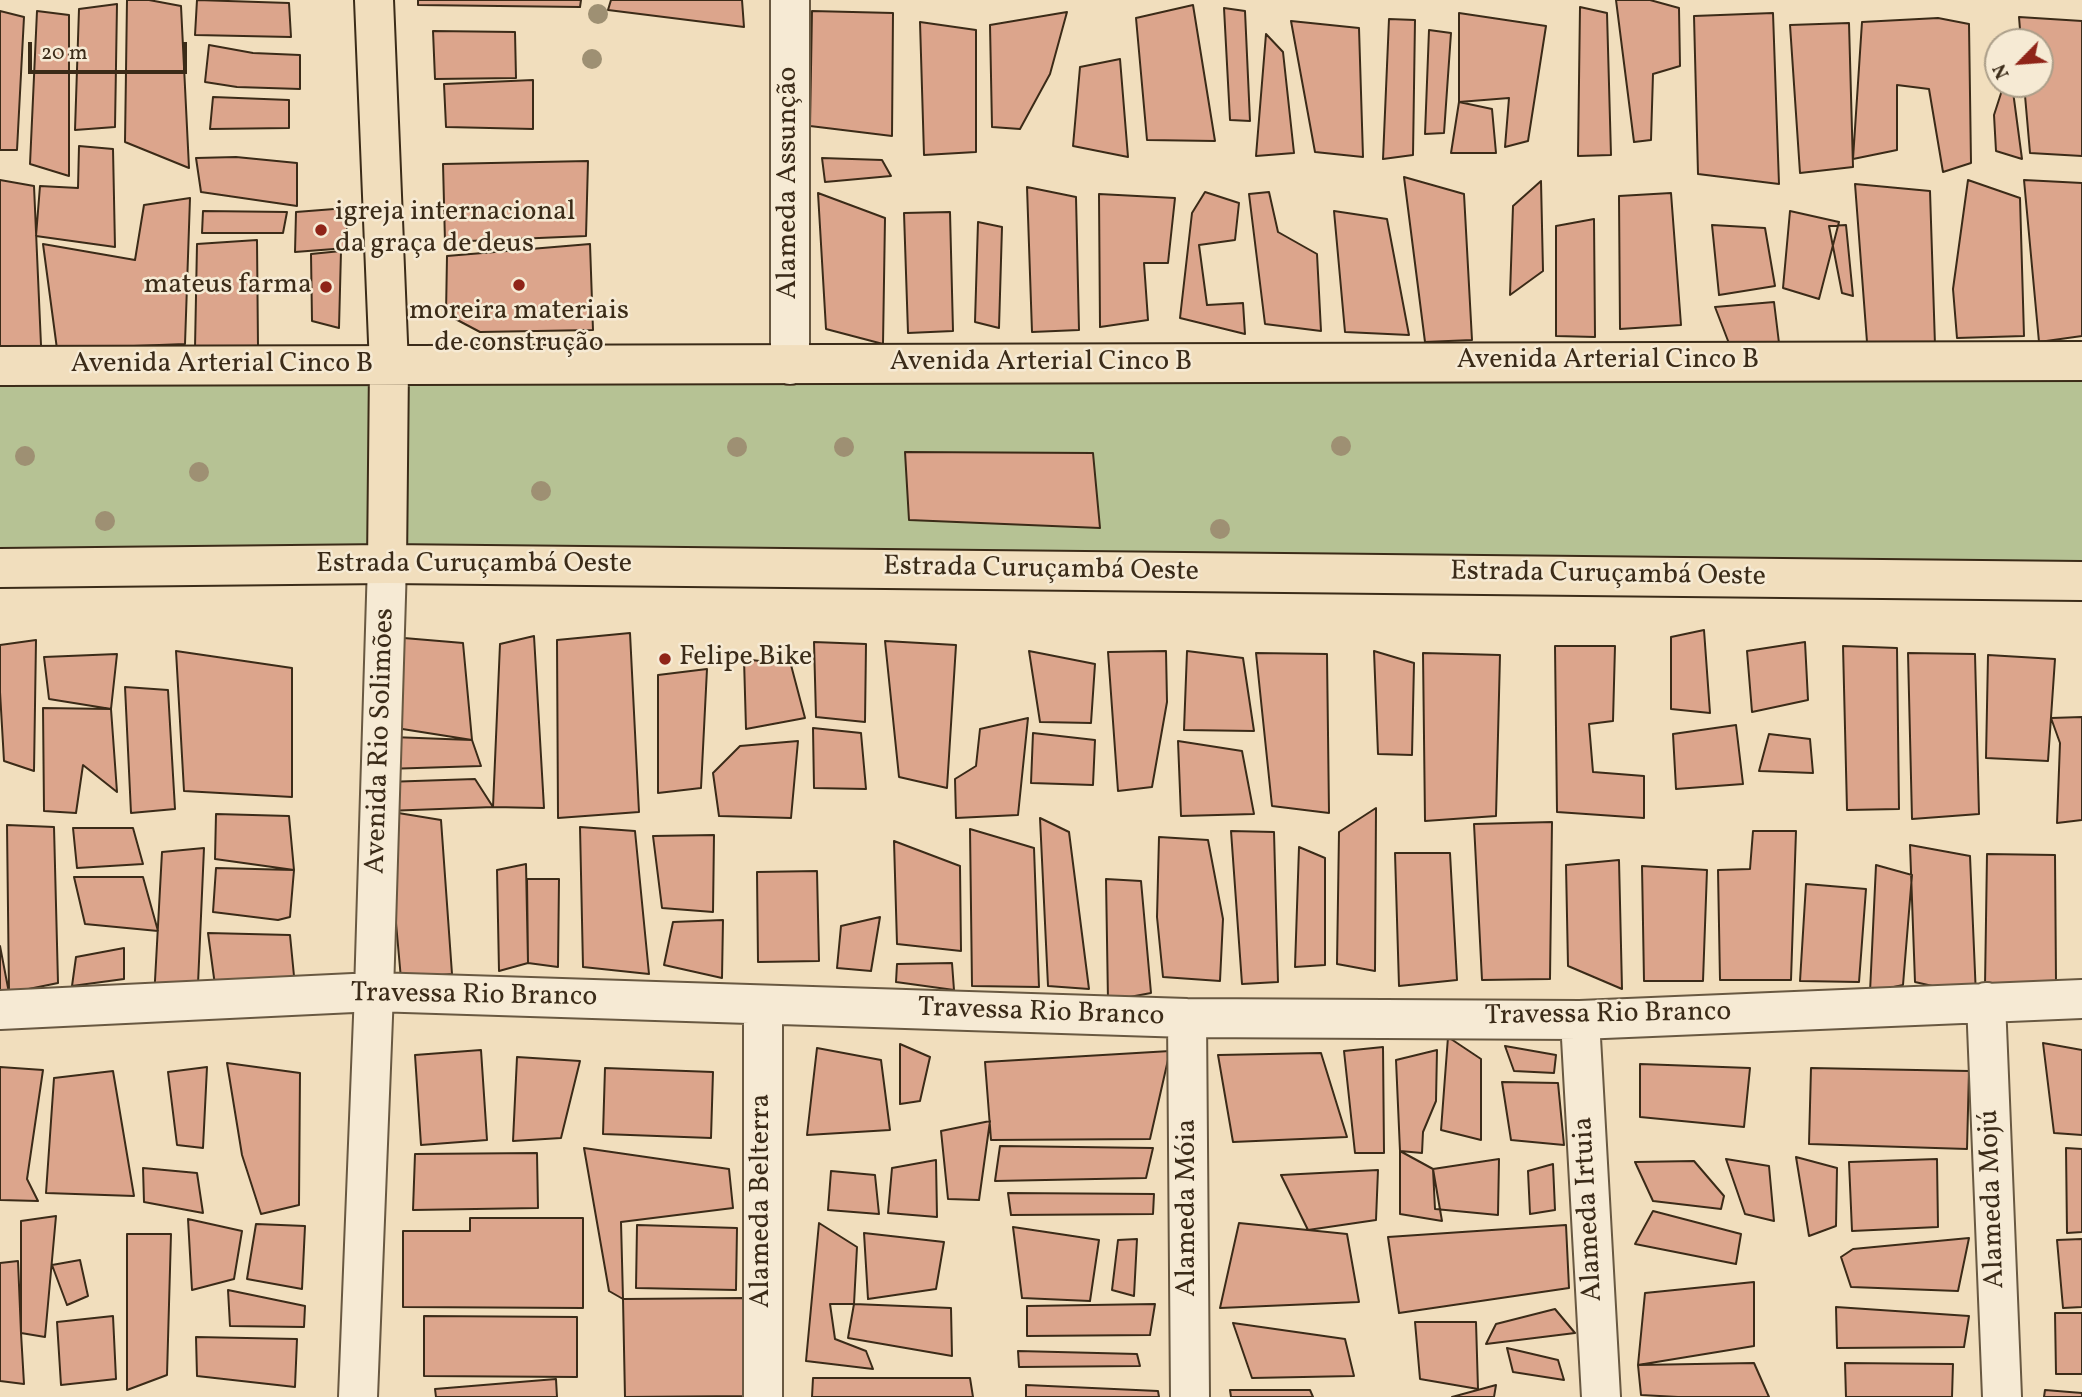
<!DOCTYPE html>
<html>
<head>
<meta charset="utf-8">
<style>
  body { margin:0 }
  #map { position:relative; width:2082px; height:1397px; overflow:hidden; background:#f1debd; font-family:Vollkorn,serif }
  canvas { display:block }
  .north { position:absolute; left:1984px; top:28px; width:70px; height:70px; box-sizing:border-box; background:#f6ead4; border:2px solid #ab9e89; border-radius:50%; rotate:245deg; font-size:19px; font-weight:700; line-height:28px; text-align:center; color:#3b2b18 }
  .north::after { content:''; display:block; margin:auto; width:24px; height:32px; background:#8f2418; clip-path:polygon(50% 0,100% 100%,50% 72%,0 100%) }
  .scale { position:absolute; left:28px; top:42px; width:159px; height:32px; box-sizing:border-box; border:4px solid #3b2b18; border-top:0; padding-left:9px; font-size:21px; line-height:24px; white-space:nowrap; color:#3b2b18; -webkit-text-stroke:5px #f6ead4; paint-order:stroke }
</style>
</head>
<body>
<div id="map">
<canvas width="2082" height="1397"></canvas>
<div class="north">N</div>
<div class="scale">20 m</div>
</div>
<script>
const ctx = document.querySelector('canvas').getContext('2d');
ctx.lineJoin = 'round';
function fillPath(path, color) {
  ctx.fillStyle = color;
  ctx.fill(path, 'evenodd');
}
function strokePath(path, color, width, dash) {
  ctx.strokeStyle = color;
  ctx.lineWidth = width;
  ctx.lineCap = dash ? 'butt' : 'round';
  ctx.setLineDash(dash || []);
  ctx.stroke(path);
}
function drawText(font, color, halo, rows, align = 'center') {
  ctx.font = font + ' Vollkorn,serif';
  ctx.lineWidth = 5;
  ctx.setLineDash([]);
  ctx.textBaseline = 'middle';
  ctx.strokeStyle = halo;
  ctx.fillStyle = color;
  for (const [text, x, y, turn = 0] of rows) {
    ctx.save();
    ctx.translate(x, y);
    ctx.rotate((+turn || 0) * Math.PI / 180);
    ctx.textAlign = isNaN(turn) ? turn : align;
    if (halo) ctx.strokeText(text, 0, 0);
    ctx.fillText(text, 0, 0);
    ctx.restore();
  }
}
const green = new Path2D(`
  M2082 361V581L0 566V370Z`);
const building = new Path2D(`
  M127 0H149L181 6 189 168 125 142Z
  M197 0 289 3 291 37 195 35Z
  M418 0H581L580 7 418 5Z
  M611 0H742L744 27 608 10Z
  M1616 0H1650L1679 8 1680 66 1653 74 1651 140 1634 142Z
  M117 4 115 127 75 130 79 9Z
  M1193 5 1215 141 1147 140 1136 18Z
  M1580 7 1607 13 1611 155 1578 156Z
  M1224 8 1245 11 1250 121 1230 120Z
  M0 11 24 17 17 150H0Z
  M37 11 69 15V176L30 164Z
  M812 11 893 13 892 136 810 126Z
  M1067 12 1050 74 1020 129 992 127 990 25Z
  M1459 13 1546 26 1528 141 1505 147 1509 98 1459 102Z
  M1773 13 1779 184 1698 174 1694 16Z
  M2019 17 2082 21V156L2030 153 2024 84H2040V42H2021Z
  M1938 18 1969 24 1971 163 1943 172 1929 89 1897 85V150L1853 159 1862 22Z
  M1389 19 1415 20 1413 155 1383 159Z
  M1291 21 1359 28 1363 157 1315 152Z
  M920 22 976 30V152L924 155Z
  M1849 23 1853 167 1800 173 1790 25Z
  M1429 30 1451 33 1444 133 1425 134Z
  M433 31 515 32 516 78 435 79Z
  M1266 34 1283 52 1294 153 1256 156Z
  M209 45 253 53 300 55V89L237 87 205 82Z
  M1120 59 1128 157 1073 146 1080 67Z
  M533 80V129L446 127 444 84Z
  M2004 84H2012L2022 159 1996 151 1994 115Z
  M213 97 289 100V128L210 129Z
  M1459 102 1492 109 1496 153H1451Z
  M79 146 113 149 115 247 36 236 40 186 78 188Z
  M236 157 297 163V206L201 192 196 158Z
  M822 158 882 160 891 176 825 182Z
  M588 161 586 236 445 242 443 164Z
  M1404 177 1464 194 1472 340 1425 342Z
  M0 180 34 186 41 345 45 351 0 349Z
  M1968 180 2020 198 2024 336 1957 338 1953 289Z
  M2024 180 2082 183V336L2039 342Z
  M1541 181 1543 271 1510 295 1513 206Z
  M1855 184 1930 191 1935 345 1867 342Z
  M1027 187 1076 197 1079 330 1032 332Z
  M1205 192 1239 203 1235 240 1199 245 1207 305 1243 303 1245 334 1180 318 1192 213Z
  M1269 192 1278 232 1317 254 1321 331 1265 324 1249 194Z
  M818 193 885 218 883 344 826 329Z
  M1671 193 1681 325 1620 329 1619 196Z
  M1099 194 1175 198 1168 263H1144L1148 320 1100 327Z
  M190 198 185 344 57 349 43 244 135 260 144 205Z
  M347 208V248L295 252 296 212Z
  M203 211 287 212 283 233H202Z
  M1334 211 1387 219 1409 335 1345 332Z
  M1790 211 1839 222 1819 299 1783 288Z
  M950 212 953 331 908 333 904 213Z
  M1594 219 1595 337 1556 336V226Z
  M978 222 1002 227 999 328 975 322Z
  M1712 225 1765 228 1775 286 1719 295Z
  M1846 225 1853 296 1842 293 1829 226Z
  M257 240 258 347 195 348 197 244Z
  M590 244 593 330 480 332 446 314 447 256Z
  M341 251 339 328 312 321 311 254Z
  M1774 302 1779 343 1730 346 1715 307Z
  M905 452 1093 453 1100 528 909 520Z
  M1704 630 1710 713 1671 709V637Z
  M630 633 639 812 558 818 557 640Z
  M534 636 544 808 493 807 500 644Z
  M392 637 463 643 472 740 396 728Z
  M36 640 34 771 4 761 0 692V645Z
  M885 641 956 645 947 788 899 777Z
  M814 642 866 644 865 722 816 717Z
  M1805 642 1808 700 1752 712 1747 651Z
  M1555 646H1615L1613 721 1589 724 1593 772 1644 776V818L1557 812Z
  M1843 646 1897 648 1899 809 1847 810Z
  M176 651 292 668V797L184 791Z
  M1029 651 1095 664 1091 723 1040 722Z
  M1166 651 1167 702 1152 787 1118 791 1108 652Z
  M1187 651 1243 658 1254 731 1184 730Z
  M1374 651 1414 663 1412 755 1378 754Z
  M1256 653 1327 654 1329 813 1272 806Z
  M1423 653 1500 655 1496 816 1425 821Z
  M1908 653 1975 654 1979 814 1912 819Z
  M117 654 111 709 49 699 44 657Z
  M1988 655 2055 659 2048 761 1986 758Z
  M744 659 791 665 805 718 746 729Z
  M707 669 701 788 658 793V675Z
  M125 687 168 690 175 809 131 813Z
  M43 708 111 709 117 792 83 765 76 813 44 811Z
  M2082 717V820L2057 823 2060 743 2051 718Z
  M1028 718 1018 815 956 818 955 779 976 766 980 729Z
  M1736 725 1743 784 1676 789 1673 734Z
  M813 728 861 733 866 789 814 788Z
  M1033 733 1095 740 1093 785 1031 783Z
  M1769 734 1810 739 1813 773 1759 771Z
  M392 737 472 740 481 766 385 769Z
  M798 741 791 818 719 816 713 773 740 746Z
  M1178 741 1242 751 1254 814 1181 816Z
  M475 779 493 807 386 811 385 782Z
  M1376 808 1375 971 1337 964 1339 832Z
  M386 811 441 820 452 974 401 979Z
  M216 814 289 816 294 870 215 859Z
  M1040 818 1069 832 1089 989 1048 986Z
  M1552 822 1550 979 1482 980 1474 824Z
  M7 825 54 827 58 983 9 993Z
  M580 827 635 831 649 974 583 967Z
  M73 828H133L143 864 77 868Z
  M970 829 1034 848 1039 987 972 986Z
  M1231 831 1274 832 1278 982 1242 984Z
  M1753 831H1796L1791 980H1720L1718 870 1750 869Z
  M714 835 713 912 662 908 653 836Z
  M1159 837 1208 840 1223 919 1220 981 1163 977 1157 917Z
  M894 841 960 866 961 951 897 944Z
  M1910 845 1970 856 1976 996 1915 982Z
  M1299 847 1325 858V965L1295 967Z
  M204 848 198 984 154 999 162 852Z
  M1395 853H1450L1457 980 1399 986Z
  M1987 854 2055 855 2056 983 1985 986Z
  M1619 860 1622 989 1568 966 1566 865Z
  M526 864 528 963 499 971 497 870Z
  M1876 865 1912 875 1903 985 1870 992Z
  M1642 866 1707 870 1703 981H1644Z
  M216 868 294 870 290 917 278 920 213 912Z
  M817 871 819 961 758 962 757 872Z
  M74 877H143L158 931 85 924Z
  M527 879H559L558 967 528 963Z
  M1106 879 1141 881 1151 993 1108 1001Z
  M1806 884 1866 889 1859 982 1800 981Z
  M880 917 871 971 837 968 841 926Z
  M723 920 722 978 664 965 673 922Z
  M208 933 290 935 294 976 216 993Z
  M0 946 9 993 0 991Z
  M124 948V979L72 986 76 957Z
  M952 963 954 990 896 982 897 964Z
  M1448 1037 1481 1059V1140L1441 1130Z
  M2043 1043 2082 1050V1135L2054 1133Z
  M900 1044 930 1057 920 1101 900 1104Z
  M1505 1046 1556 1055 1554 1073 1514 1071Z
  M1383 1047 1384 1153H1355L1344 1051Z
  M817 1048 881 1060 890 1130 807 1135Z
  M481 1050 487 1140 421 1145 415 1055Z
  M1437 1050 1436 1101 1423 1132 1422 1153 1400 1151 1396 1060Z
  M1170 1051 1150 1139 991 1140 985 1062Z
  M1321 1053 1347 1137 1233 1142 1218 1055Z
  M517 1057 580 1061 561 1138 513 1141Z
  M227 1063 300 1073 299 1205 261 1214 242 1155Z
  M1640 1064 1750 1068 1744 1127 1640 1117Z
  M0 1067 43 1070 27 1179 38 1201 0 1200Z
  M207 1067 203 1148 177 1145 168 1072Z
  M605 1068 713 1072 711 1138 603 1134Z
  M1811 1068 1969 1071 1967 1149 1809 1144Z
  M113 1071 134 1196 46 1193 54 1078Z
  M1502 1082 1558 1083 1564 1145 1511 1140Z
  M990 1121 979 1200 948 1199 941 1131Z
  M1000 1146 1153 1148 1146 1178 995 1181Z
  M584 1148 729 1169 733 1208 621 1222 623 1299 609 1291Z
  M2066 1148 2082 1149V1232L2067 1233Z
  M1400 1151 1433 1169 1442 1221 1400 1214Z
  M537 1153 538 1208 413 1210 415 1154Z
  M1796 1157 1837 1168 1836 1226 1809 1236Z
  M1499 1159 1498 1215 1435 1209 1433 1169Z
  M1726 1159 1769 1166 1774 1221 1745 1214Z
  M1937 1159 1938 1227 1852 1231 1849 1162Z
  M936 1160 937 1217 888 1213 892 1168Z
  M1694 1161 1724 1196 1721 1209 1653 1201 1635 1162Z
  M1553 1164 1555 1210 1530 1214 1528 1171Z
  M143 1168 197 1173 203 1213 144 1202Z
  M1378 1170 1376 1220 1308 1230 1281 1175Z
  M831 1171 875 1175 879 1214 828 1210Z
  M1008 1193 1154 1194 1153 1214 1011 1215Z
  M1653 1211 1741 1234 1736 1264 1635 1244Z
  M56 1216 45 1337 21 1333V1221Z
  M470 1218H583V1308L403 1307V1231H470Z
  M188 1219 242 1231 234 1279 192 1290Z
  M819 1223 857 1247 854 1304H830L835 1339 866 1351 873 1369 806 1361Z
  M1239 1223 1347 1234 1359 1302 1220 1308Z
  M256 1224 305 1226 302 1289 247 1279Z
  M637 1225 737 1228 736 1290 636 1288Z
  M1566 1225 1569 1288 1399 1313 1388 1237Z
  M1013 1227 1099 1240 1090 1301 1022 1298Z
  M864 1233 944 1242 936 1289 868 1299Z
  M127 1234H171L167 1375 127 1390Z
  M1969 1238 1958 1291 1851 1287 1841 1257 1853 1249Z
  M1137 1239 1134 1296 1112 1290 1118 1240Z
  M2082 1239V1307L2063 1308 2057 1240Z
  M80 1260 88 1296 67 1305 52 1265Z
  M18 1261 21 1333 24 1384 0 1381V1263Z
  M1754 1282V1346L1638 1365 1645 1293Z
  M228 1290 305 1306 304 1327 230 1326Z
  M745 1298 747 1396 625 1397 623 1299Z
  M854 1304 951 1308 952 1356 848 1338Z
  M1155 1304 1150 1335 1027 1336V1306Z
  M1836 1307 1969 1316 1964 1347 1837 1348Z
  M1555 1309 1575 1333 1486 1344 1496 1324Z
  M2055 1313H2082V1374H2056Z
  M113 1316 116 1379 61 1385 57 1322Z
  M424 1316 577 1317V1377L424 1376Z
  M1415 1322H1476L1478 1389 1420 1379Z
  M1233 1323 1345 1339 1354 1376 1252 1378Z
  M196 1337 297 1339 295 1387 197 1376Z
  M1507 1348 1558 1360 1564 1380 1513 1372Z
  M1018 1351 1137 1354 1140 1366 1019 1367Z
  M1754 1363 1769 1397H1678L1641 1395 1638 1365Z
  M1845 1363 1953 1364 1952 1397H1846Z
  M813 1378H970L973 1397H812Z
  M556 1379 557 1397H436L435 1389Z
  M1026 1385 1158 1391 1159 1397H1026Z
  M1496 1385 1494 1397H1452Z
  M1230 1390H1310L1313 1397H1231Z
  M2045 1390 2082 1393V1397H2044Z`);
const minor = new Path2D(`
  M790 0V365
  M1986 1002 2002 1397
  M0 1010 374 992 1187 1018 1580 1020 2082 999
  M1187 1018 1190 1397
  M1580 1020 1601 1397
  M358 1397 374 992 387 564
  M763 1397V1005`);
const major = new Path2D(`
  M374 0 389 366 387 564
  M0 366 2082 361
  M0 568 387 564 2082 581`);
const trees = [
  [598,14],
  [592,59],
  [1341,446],
  [737,447],
  [844,447],
  [25,456],
  [199,472],
  [541,491],
  [105,521],
  [1220,529]
];
const markers = [
  [321,230,7,"#8f2418"],
  [519,285,7,"#8f2418"],
  [326,287,7,"#8f2418"],
  [665,659,7,"#8f2418"]
];
const streetNames = [
  ["Alameda Assunção",790,183,-90],
  ["Avenida Arterial Cinco B",1608,362],
  ["Avenida Arterial Cinco B",1041,364],
  ["Avenida Arterial Cinco B",222,366],
  ["Estrada Curuçambá Oeste",474,566],
  ["Estrada Curuçambá Oeste",1041,571,1],
  ["Estrada Curuçambá Oeste",1608,576,1],
  ["Avenida Rio Solimões",382,741,-88],
  ["Travessa Rio Branco",474,997,1],
  ["Travessa Rio Branco",1041,1014,2],
  ["Travessa Rio Branco",1608,1016,-1],
  ["Alameda Mojú",1994,1199,-92],
  ["Alameda Belterra",763,1201,-90],
  ["Alameda Móia",1189,1208,-90],
  ["Alameda Irtuia",1590,1209,-93]
];
const poiNames = [
  ["igreja internacional",335,214],
  ["da graça de deus",335,246],
  ["mateus farma",312,287,"right"],
  ["moreira materiais",519,313,"center"],
  ["de construção",519,345,"center"],
  ["Felipe Bike",679,659]
];
fillPath(green, '#b6c294');
fillPath(building, '#dca58c');
strokePath(building, '#3b2b18', 2);
strokePath(minor, '#685841', 42);
strokePath(major, '#3b2b18', 42);
strokePath(minor, '#f6ead4', 38);
strokePath(major, '#f1debd', 38);
ctx.fillStyle = '#9e9073';
for (const [x, y] of trees) {
  ctx.beginPath();
  ctx.arc(x, y, 10, 0, 2 * Math.PI);
  ctx.fill();
}
for (const [x, y, r, color] of markers) {
  const dot = new Path2D();
  dot.arc(x, y, r, 0, 2 * Math.PI);
  ctx.fillStyle = color;
  ctx.fill(dot);
  strokePath(dot, '#f6ead4', 2.5);
}
drawText('28px', '#3b2b18', '#f6ead4', streetNames);
drawText('28px', '#3b2b18', '#f6ead4', poiNames, 'left');
</script>
</body>
</html>
